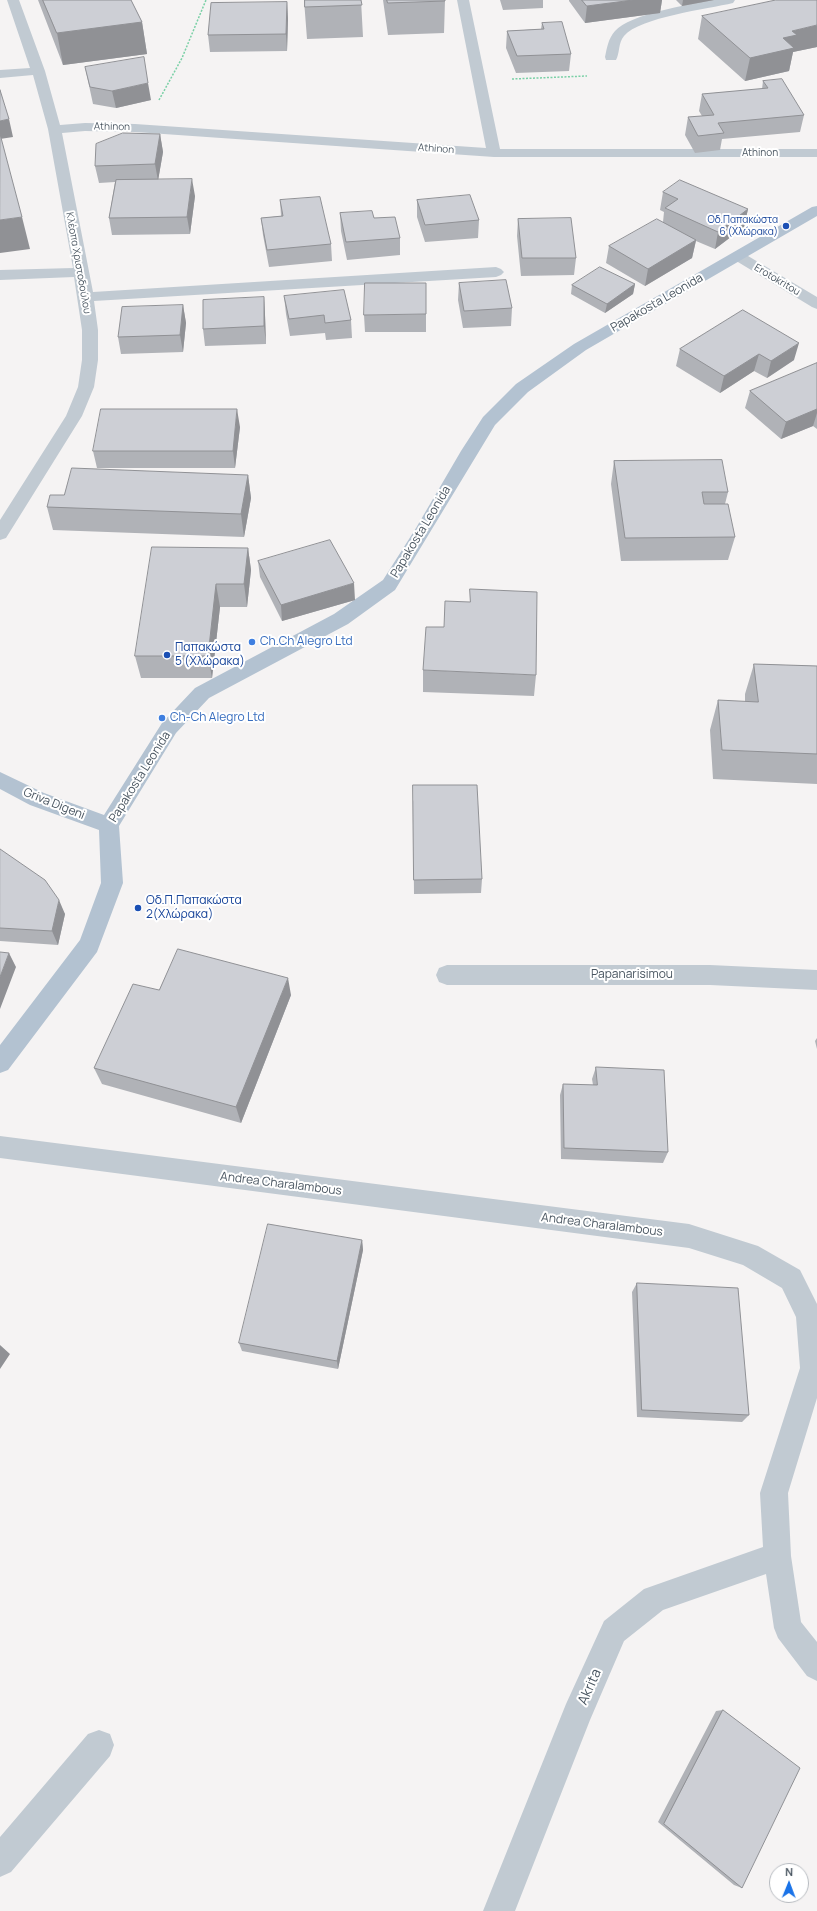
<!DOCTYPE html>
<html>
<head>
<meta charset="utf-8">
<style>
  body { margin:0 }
  #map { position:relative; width:817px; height:1911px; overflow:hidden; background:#f5f3f3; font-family:Manrope,sans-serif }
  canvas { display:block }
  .north { position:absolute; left:769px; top:1863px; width:40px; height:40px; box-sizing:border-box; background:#fff; border:1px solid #b7bbc0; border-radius:50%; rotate:1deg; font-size:11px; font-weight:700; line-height:16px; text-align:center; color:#4a5661 }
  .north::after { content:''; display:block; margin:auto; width:14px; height:18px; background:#1a73e8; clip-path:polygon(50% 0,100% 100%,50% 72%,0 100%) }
</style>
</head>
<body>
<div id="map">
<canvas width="817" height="1911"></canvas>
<div class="north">N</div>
</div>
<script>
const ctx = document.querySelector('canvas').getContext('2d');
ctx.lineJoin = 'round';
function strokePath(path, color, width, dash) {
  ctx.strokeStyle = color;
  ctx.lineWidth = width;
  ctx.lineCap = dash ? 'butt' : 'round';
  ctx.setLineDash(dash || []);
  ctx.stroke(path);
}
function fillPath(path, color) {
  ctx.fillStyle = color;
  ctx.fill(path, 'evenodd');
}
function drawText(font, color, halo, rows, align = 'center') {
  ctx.font = font + ' Manrope,sans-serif';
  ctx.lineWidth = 4;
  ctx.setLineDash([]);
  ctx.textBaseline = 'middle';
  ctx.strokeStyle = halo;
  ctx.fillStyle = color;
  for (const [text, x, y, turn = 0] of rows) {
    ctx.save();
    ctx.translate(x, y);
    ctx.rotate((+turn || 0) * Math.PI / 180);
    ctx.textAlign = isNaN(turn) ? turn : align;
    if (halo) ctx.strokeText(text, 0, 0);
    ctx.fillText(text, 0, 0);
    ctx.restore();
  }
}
const path = new Path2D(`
  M512 79 587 76
  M159 100 182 58 206 0`);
const minor = new Path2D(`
  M7 0H19L45 71 60 125 85 123 135 124 486 148 457 0H469L500 149H817V157H494L135 132 85 131 62 133 93 292 496 267 501 269 504 272 501 275 496 277 94 301 98 330V360L94 387 82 416 6 538 0 540V520L66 416 78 387 82 360V330L74 277 0 280V270L73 268 48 129 33 75 0 78V70L30 68Z
  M711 0H735L733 3C708 9 640 17 624 36 618 43 620 53 616 60H606L605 57C607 48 608 39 615 31 630 14 688 5 711 0Z
  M738 252 743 253 817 297V309L812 307 733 259 731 256 733 253Z
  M447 965H710L817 970V990L710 985H447L439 982 436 975 439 968Z
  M0 1136 689 1224 758 1246 800 1270 817 1304V1398L788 1493 791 1556 801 1622 817 1642V1681L807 1676 778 1638 774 1628 766 1574 663 1610 624 1641 590 1720 515 1911H483L566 1704 604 1621 644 1589 763 1547 760 1493 800 1368 796 1317 782 1288 743 1265 689 1248 0 1158Z
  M99 1730 110 1734 114 1745 110 1756 11 1872 0 1877V1837L88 1734Z`);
const major = new Path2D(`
  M817 206V216L586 350 528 392 495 425 395 590 348 624 209 698 176 733 119 826 123 883 97 952 8 1070 0 1073V1045L80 940 101 883 99 830 30 805 0 789V772L44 793 104 815 162 723 195 688 334 614 383 580 416 528 461 451 483 417 516 384 574 344 812 207Z`);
const wall = new Path2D(`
  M38 0H131L142 22 147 54 63 65Z
  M304 0H361L363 37 307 39Z
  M383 0H445L444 33 388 35Z
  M500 0H543V8L503 10Z
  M569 0H662L660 13 585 23 569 1Z
  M676 0H714L682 6Z
  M287 2 288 19 287 51 210 52 208 35Z
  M702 16 817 47 793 52 789 71 745 81 698 39Z
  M542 23 571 54 569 71 516 73 506 48 507 31 541 29Z
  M85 67 151 100 116 108 93 104Z
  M763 81 804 115 800 132 722 139 720 150 695 153 685 135 688 117 702 116 699 111 702 94 762 89Z
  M160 134 163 152 158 180 195 196 190 234 112 235 109 218 115 182 99 183 95 166Z
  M663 192 748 209 744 227 715 249 696 241 692 258 645 286 606 263 609 246 663 222 664 212 660 210Z
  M280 200 331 244 332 261 269 267 263 235 261 218 281 216Z
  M417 200 479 220 478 238 425 242 417 217Z
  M340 213 374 218 400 238V255L347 260 341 231Z
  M518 219 576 258 574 275 521 276 517 236Z
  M459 283 512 308 511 326 463 328 458 300Z
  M635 284 633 294 605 313 571 294 572 285Z
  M284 296 351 320 352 338 326 340 325 333 290 336 286 314Z
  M264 297 265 315 266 344 205 346 203 329Z
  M183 305 186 323 183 352 121 354 118 337Z
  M743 310 794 360 767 378 754 371 720 393 676 366 680 349Z
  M426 314V332H365L364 315Z
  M817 363V429L813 426 781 439 745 408 750 391Z
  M240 427 235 468H97L93 451Z
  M614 461 728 492 725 504 735 537 728 560 621 561 611 484Z
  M248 475 251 498 244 537 53 530 47 507 64 495Z
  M248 548 251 570 247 607H220L212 678H141L135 656Z
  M258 561 355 600 282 621 260 577Z
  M754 664 817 666V784L713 779 710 730 718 700 745 702V694Z
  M423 670 536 675 534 696 423 692Z
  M413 800 482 879 481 893 414 894Z
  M0 849 65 914 58 945 0 941Z
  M159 990 291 995 241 1123 102 1084 94 1068Z
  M817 1038V1049L815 1041Z
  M596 1067 668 1152 663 1163 561 1159 560 1095 563 1084 593 1085 592 1079Z
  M362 1240 363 1250 338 1369 242 1351 239 1343Z
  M637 1283 749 1415 742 1422 637 1417 632 1292Z
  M723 1710 742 1888 734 1885 658 1822 716 1711Z`);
const shadedWall = new Path2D(`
  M633 0H662L660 13 585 23 587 6Z
  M683 0H714L682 6Z
  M287 2 288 19 287 51 286 34Z
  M142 22 147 54 63 65 57 33Z
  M817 25V47L793 52 789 71 745 81 750 58 783 38 792 31Z
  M148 83 151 100 116 108 112 91Z
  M9 119 13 137 0 139V121Z
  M160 134 163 152 158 181 155 164Z
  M192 179 195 196 190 234 187 217Z
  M748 209 744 227 715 249 718 232Z
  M22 217 30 249 0 253V220Z
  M696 240 692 258 645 286 648 269Z
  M635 284 633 294 605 313 607 304Z
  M264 297 265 315 266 344 264 326Z
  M183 305 186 323 183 352 180 335Z
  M799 343 794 360 767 378 771 361Z
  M759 354 754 371 720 393 724 376Z
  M237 409 240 427 235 468 233 451Z
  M817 409V413L813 426 781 439 786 422Z
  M248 475 251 498 244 537 241 514Z
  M248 548 251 570 247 607 244 584Z
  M354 583 355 600 282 621 281 605Z
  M216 584 220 607 212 678 208 656Z
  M59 900 65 914 58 945 52 931Z
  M9 953 16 967 0 1009V977Z
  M288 978 291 995 241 1123 236 1107Z
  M362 1240 363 1250 338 1369 337 1361Z
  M0 1345 10 1354 0 1369Z`);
const building = new Path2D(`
  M43 0H131L142 22 57 33Z
  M305 0H361L362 5 305 7Z
  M387 0H445V1L388 3Z
  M582 0H633L587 6Z
  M776 0H817V25L792 31 797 35 783 38 794 48 750 58 702 16Z
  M287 2 286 34 208 35 211 3Z
  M562 22 571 54 517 56 507 31 544 29 542 23Z
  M144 57 148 83 112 91 90 87 85 67Z
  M782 79 804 115 718 123 724 133 698 136 688 117 714 115 702 94 768 88 763 81Z
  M0 90 9 119 0 121Z
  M123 133 160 134 155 164 95 166 96 144Z
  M0 134 22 217 0 220Z
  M192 179 187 217 109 218 116 180Z
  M680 180 748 209 718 232 665 208 678 199 663 192Z
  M470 195 479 220 425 225 417 200Z
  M320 197 331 244 267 250 261 218 283 216 280 200Z
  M372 211 374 218 395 217 400 238 346 242 340 213Z
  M571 218 576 258H522L518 219Z
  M657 219 696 240 648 269 609 246Z
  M600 267 635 284 607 304 572 285Z
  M506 280 512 308 464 311 459 283Z
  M365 283H426V314L364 315Z
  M344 290 351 320 325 323 324 315 289 319 284 296Z
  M264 297V326L203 329V300Z
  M183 305 180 335 118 337 122 307Z
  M743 310 799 343 771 361 759 354 724 376 680 349Z
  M817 363V409L786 422 750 391Z
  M101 409H237L233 451H93Z
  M722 460 728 492H702L704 504H728L735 537 625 538 614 461Z
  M72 468 248 475 241 514 47 507 50 495H64Z
  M330 540 354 583 281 605 258 561Z
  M152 547 248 548 244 584H216L208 656H135Z
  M470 589 537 592 536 675 423 670 426 627H444L445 601 470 602Z
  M754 664 817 666V754L722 750 718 700 758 702Z
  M413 785H477L482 879 414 880Z
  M0 849 45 880 59 900 52 931 0 928Z
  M178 949 288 978 236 1107 94 1068 133 984 159 990Z
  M0 952 9 953 0 977Z
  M596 1067 664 1070 668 1152 564 1148 563 1084 597 1085Z
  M268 1224 362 1240 337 1361 239 1343Z
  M637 1283 738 1288 749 1415 642 1410Z
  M723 1710 800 1768 742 1888 664 1824Z`);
const markers = [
  [786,226,4,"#1a4fb4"],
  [252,642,4,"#3f7fe0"],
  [167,655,4,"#1a4fb4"],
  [162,718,4,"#3f7fe0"],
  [138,908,4,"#1a4fb4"]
];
const farStreetnames = [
  ["Athinon",112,127,1],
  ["Athinon",436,149,4],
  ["Athinon",760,153],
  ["Κλέοπα Χριστοδούλου",78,263,80],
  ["Erotokritou",777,280,31]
];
const farTransitnames = [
  ["Οδ.Παπακώστα",778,220],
  ["6 (Χλώρακα)",778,232]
];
const streetNames = [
  ["Papakosta Leonida",657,303,-30],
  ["Papakosta Leonida",421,532,-59],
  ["Papakosta Leonida",140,777,-58],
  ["Griva Digeni",54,804,22],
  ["Papanarisimou",632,975],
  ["Andrea Charalambous",281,1184,7],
  ["Andrea Charalambous",602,1225,7]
];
const shopNames = [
  ["Ch.Ch Alegro Ltd",260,642],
  ["Ch-Ch Alegro Ltd",170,718]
];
const transitNames = [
  ["Παπακώστα",175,648],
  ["5 (Χλώρακα)",175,662],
  ["Οδ.Π.Παπακώστα",146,901],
  ["2(Χλώρακα)",146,915]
];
const nearStreetnames = [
  ["Akrita",590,1687,-66]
];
strokePath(path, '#7ad0a6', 1.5, [2, 1.5]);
fillPath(minor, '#c1cad2');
fillPath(major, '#b3c2d1');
fillPath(wall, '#b0b2b7');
fillPath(shadedWall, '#909195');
fillPath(building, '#cdcfd5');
strokePath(building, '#909195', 1);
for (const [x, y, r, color] of markers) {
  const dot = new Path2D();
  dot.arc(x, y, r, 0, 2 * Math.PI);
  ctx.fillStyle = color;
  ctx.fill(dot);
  strokePath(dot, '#fff', 1.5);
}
drawText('10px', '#4a5661', '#fff', farStreetnames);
drawText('10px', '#164399', '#fff', farTransitnames, 'right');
drawText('12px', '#4a5661', '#fff', streetNames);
drawText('12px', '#366cbe', '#fff', shopNames, 'left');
drawText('12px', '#164399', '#fff', transitNames, 'left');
drawText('14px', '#4a5661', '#fff', nearStreetnames);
</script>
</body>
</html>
